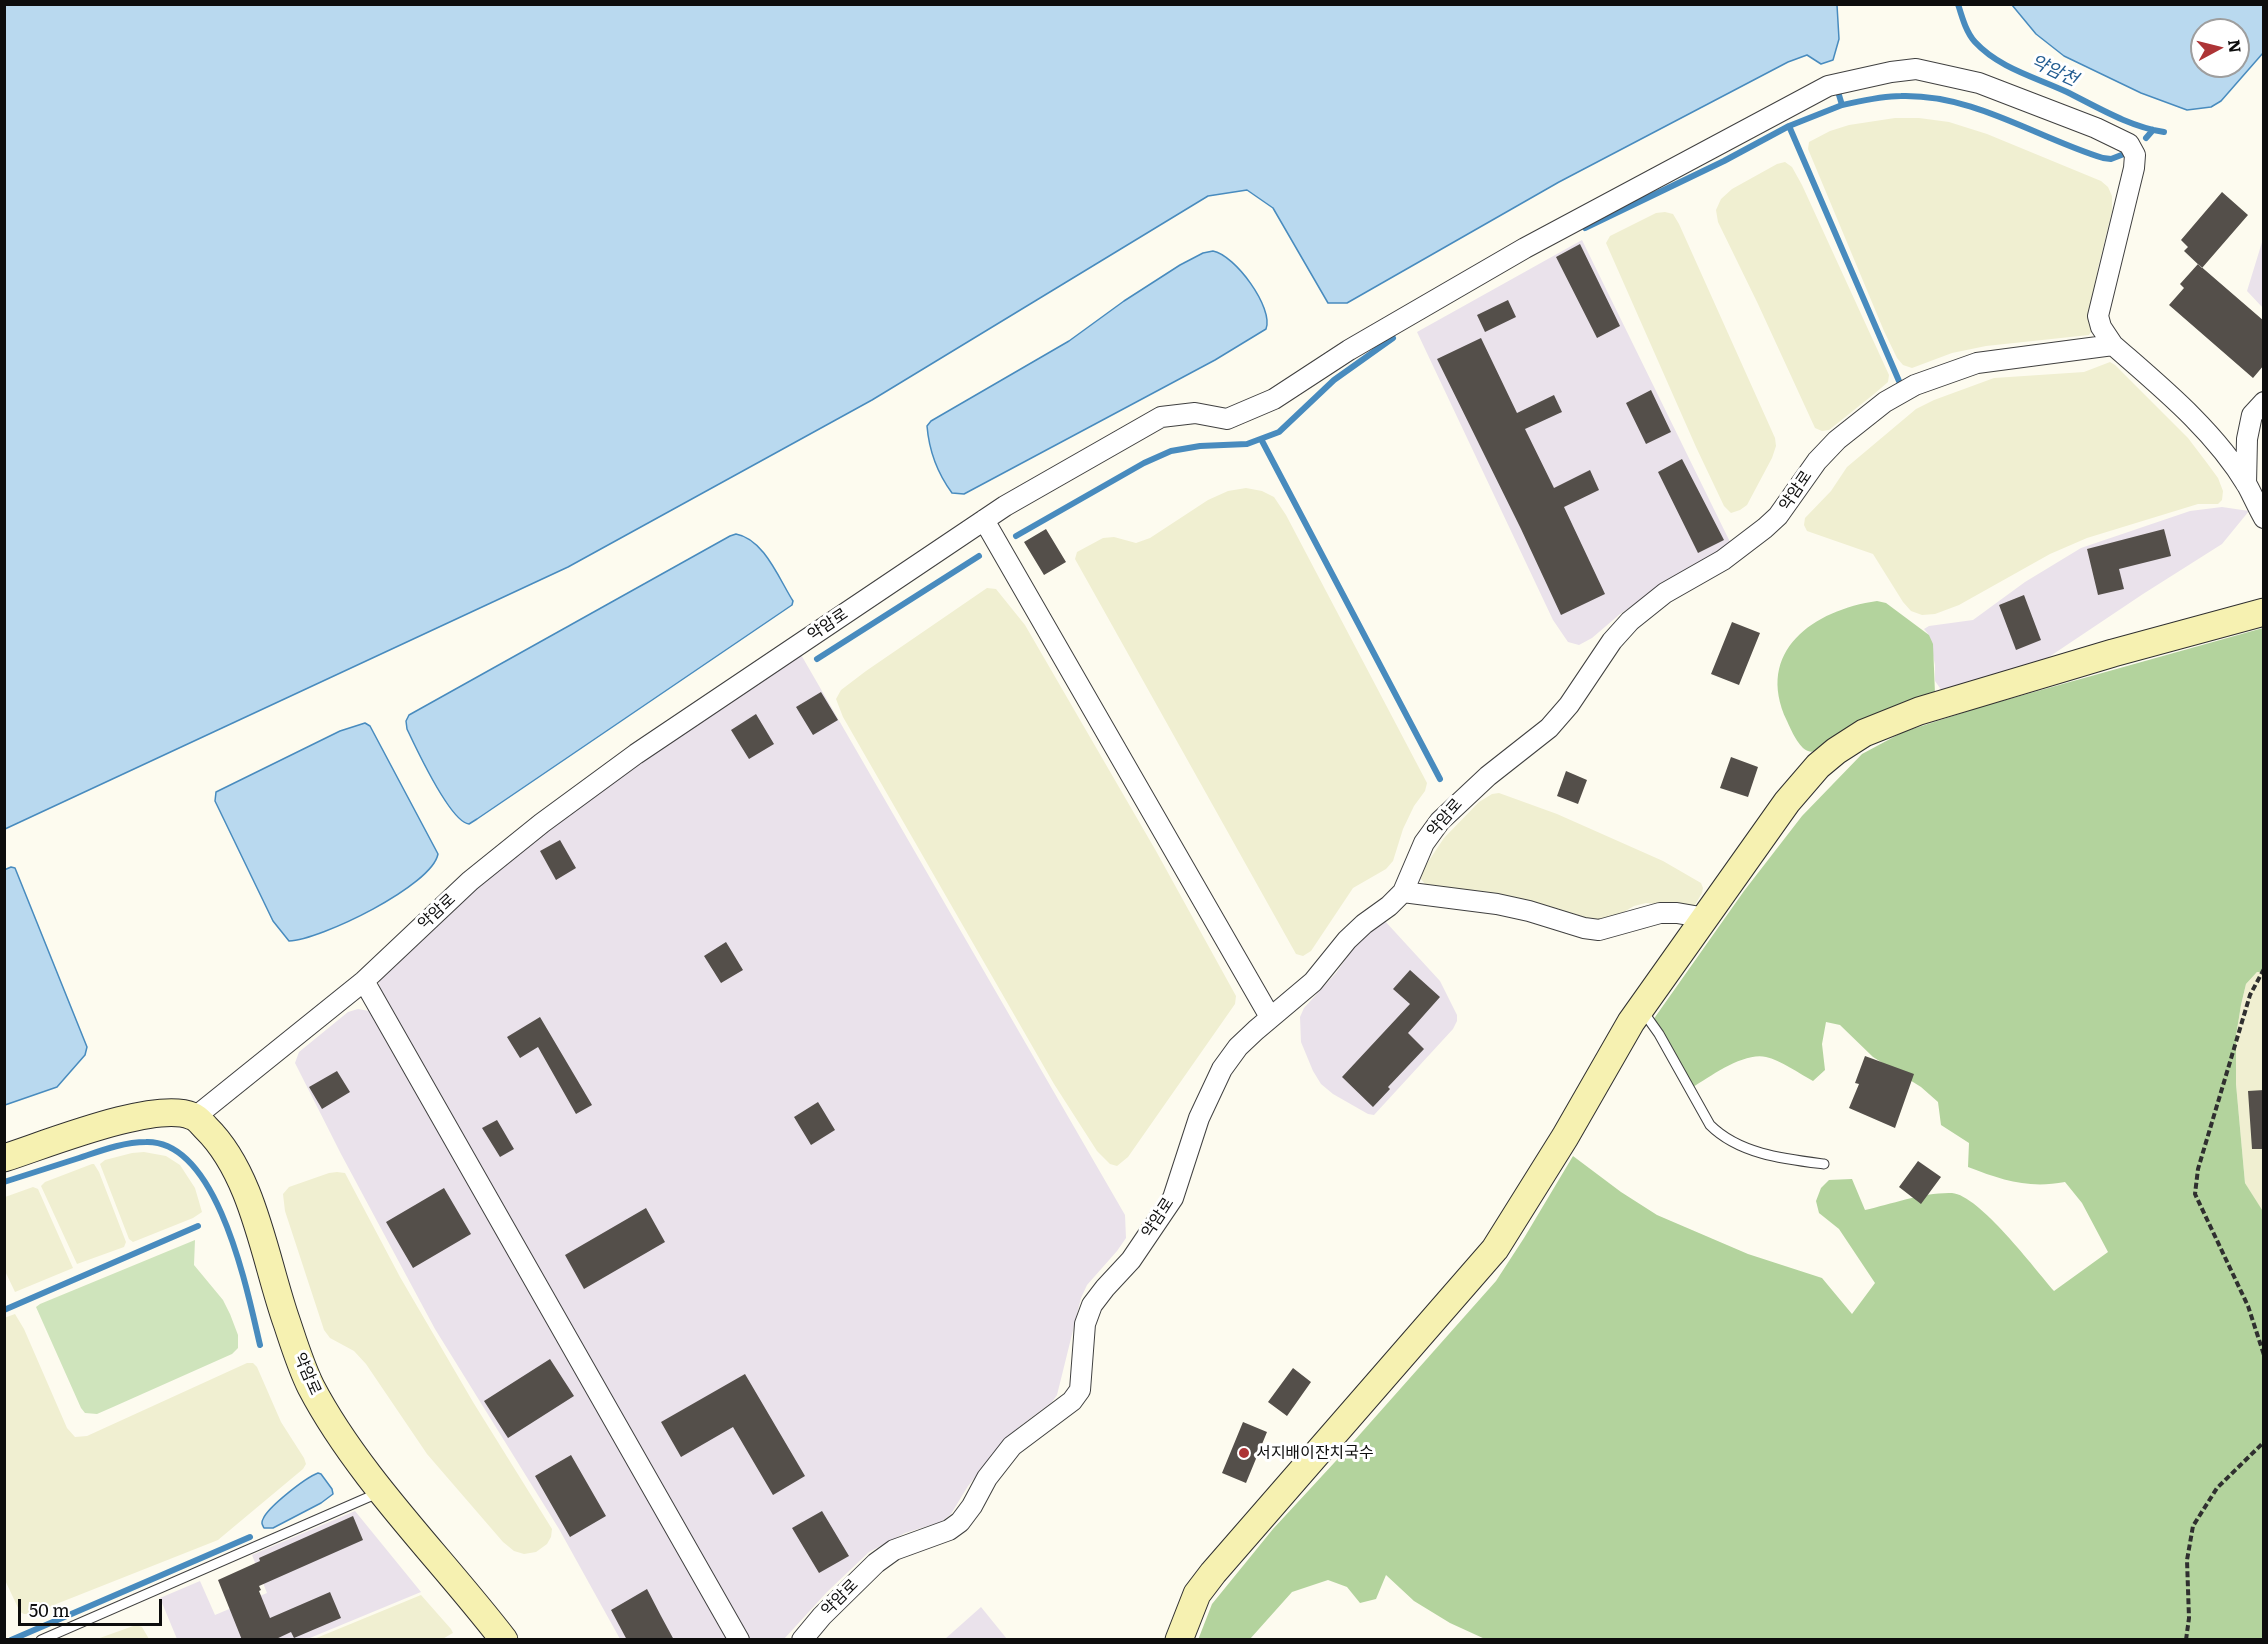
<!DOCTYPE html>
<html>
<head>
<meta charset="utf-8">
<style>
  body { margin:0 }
  #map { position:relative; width:2268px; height:1644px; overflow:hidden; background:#fdfbef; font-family:Literata,serif }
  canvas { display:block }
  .frame { position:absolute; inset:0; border:6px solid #0d0d0d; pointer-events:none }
  .north { position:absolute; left:2190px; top:18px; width:60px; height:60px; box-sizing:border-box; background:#fff; border:2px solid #9e9e9e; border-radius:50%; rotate:83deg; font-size:16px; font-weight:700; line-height:24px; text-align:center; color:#0d0d0d }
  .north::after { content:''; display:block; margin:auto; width:21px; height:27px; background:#ad3436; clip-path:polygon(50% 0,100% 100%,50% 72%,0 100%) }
  .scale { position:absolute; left:18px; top:1599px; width:144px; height:27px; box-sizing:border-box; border:3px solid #0d0d0d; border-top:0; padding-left:8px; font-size:18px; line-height:21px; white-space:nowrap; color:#0d0d0d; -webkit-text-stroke:4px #fff; paint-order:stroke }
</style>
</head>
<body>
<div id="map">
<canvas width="2268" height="1644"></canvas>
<div class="frame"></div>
<div class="north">N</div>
<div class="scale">50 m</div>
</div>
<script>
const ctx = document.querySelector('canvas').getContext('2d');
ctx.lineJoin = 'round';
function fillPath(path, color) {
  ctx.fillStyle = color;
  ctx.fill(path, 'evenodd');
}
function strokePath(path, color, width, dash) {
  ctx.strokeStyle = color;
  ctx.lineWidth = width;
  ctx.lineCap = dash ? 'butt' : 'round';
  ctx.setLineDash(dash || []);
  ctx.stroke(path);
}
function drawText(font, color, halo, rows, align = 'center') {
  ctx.font = font + ' Literata,"Noto Sans KR",serif';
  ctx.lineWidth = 6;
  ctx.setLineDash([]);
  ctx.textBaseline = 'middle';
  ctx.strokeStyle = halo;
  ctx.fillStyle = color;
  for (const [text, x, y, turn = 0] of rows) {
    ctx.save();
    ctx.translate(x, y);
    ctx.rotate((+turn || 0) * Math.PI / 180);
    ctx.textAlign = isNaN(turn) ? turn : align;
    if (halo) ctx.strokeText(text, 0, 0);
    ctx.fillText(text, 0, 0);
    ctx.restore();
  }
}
const industrial = new Path2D(`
  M2263 239V308L2247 291Z
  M1582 240 1732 546 1656 590 1620 614 1592 638 1579 645 1568 642 1553 620 1417 332Z
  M2222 507 2249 511 2222 544 2143 594 2028 671 1942 691 1935 681V665L1929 635 1924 629 1929 626 1973 620 2025 582 2081 548 2190 511Z
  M800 653 1125 1215 1126 1238 1117 1251 1087 1285 1081 1298 1057 1395 1052 1402 1019 1427 1001 1445 968 1486 951 1514 941 1522 905 1533 869 1552 827 1592 784 1639H750L384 998 379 984 380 977 468 890 574 808Z
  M1384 920 1440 981 1457 1015V1021L1453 1029 1374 1115 1368 1114 1333 1094 1321 1084 1313 1071 1301 1042 1300 1017 1304 1008 1336 973 1357 943Z
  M358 1009 369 1011 399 1054 729 1639H620L559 1529 435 1329 341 1154 295 1063 299 1052 348 1012Z
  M355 1511 421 1592 305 1640 177 1639 160 1598 200 1581 215 1615 267 1593 252 1555Z
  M981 1607 1007 1639H945Z`);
const farmland = new Path2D(`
  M1895 118H1919L1949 122 1987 134 2101 181 2108 187 2112 196V211L2098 268 2093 297 2092 330 2089 335 1986 346 1952 353 1912 368 1903 365 1897 358 1884 331 1808 149 1809 142 1830 131 1849 125Z
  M1785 162 1792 167 1802 185 1889 375 1888 382 1874 394 1829 430 1822 431 1815 428 1758 304 1718 222 1716 210 1721 199 1732 189 1777 164Z
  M1665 212 1673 214 1679 224 1775 438 1776 446 1772 458 1747 505 1740 510 1731 513 1724 506 1696 447 1606 243 1610 236 1656 213Z
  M2110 362 2115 365 2188 438 2207 463 2218 478 2223 491 2222 500 2218 504H2198L2087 538 2050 554 1959 605 1935 614 1922 615 1911 611 1903 602 1873 554 1807 531 1804 525 1805 518 1831 491 1847 467 1916 409 1934 400 1994 378 2084 372Z
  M1246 488 1262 491 1274 497 1286 515 1427 783 1425 791 1414 806 1403 829 1393 861 1386 869 1353 888 1311 951 1303 956 1296 954 1075 559 1077 552 1103 538 1114 537 1136 543 1150 538 1208 500 1228 491Z
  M987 588 996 589 1025 625 1156 851 1236 996 1235 1004 1128 1157 1117 1166 1110 1164 1097 1151 1054 1084 843 717 836 699 841 690 866 671Z
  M1499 793 1557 814 1663 861 1701 883 1703 888 1702 893 1695 905 1689 907 1646 903 1634 906 1617 916 1603 920H1591L1510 898 1425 884 1421 879 1422 871 1444 838 1479 802 1492 794Z
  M2257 972H2263V1213L2245 1183 2236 1084V1036L2241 1005 2246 984Z
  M144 1152 166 1156 180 1165 195 1188 202 1212 193 1218 133 1242 129 1239 100 1164 105 1160 132 1153Z
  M92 1164H94L99 1172 126 1242 124 1247 77 1264 41 1186 45 1182Z
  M337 1172 345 1173 400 1277 473 1402 552 1529 551 1537 547 1544 536 1552 524 1554 514 1551 503 1542 427 1454 366 1364 354 1351 330 1338 324 1330 285 1211 283 1194 289 1187 329 1173Z
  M33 1187 38 1189 73 1268 15 1292 5 1271V1197Z
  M15 1314 24 1329 67 1428 75 1437 87 1436 247 1363H253L257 1367 281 1422 304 1458 306 1464 303 1469 218 1540 31 1614H24L20 1612 4 1578V1318Z
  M421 1595 451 1629 453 1633 451 1634 441 1640 314 1639Z
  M136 1625 142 1627 149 1639H97Z`);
const green = new Path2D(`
  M195 1240 194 1265 223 1300 230 1314 238 1335V1348L232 1354 113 1407 97 1414 85 1413 81 1408 36 1307 40 1304Z`);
const forest = new Path2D(`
  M1877 601 1886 603 1929 635 1933 644 1935 694 1821 749C1817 750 1813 753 1808 751 1799 748 1791 730 1787 721 1754 651 1814 610 1877 601Z
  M2263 628V972H2257L2246 984 2241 1005 2236 1036V1084L2245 1183 2264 1213 2263 1639H1485L1450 1623 1414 1601 1386 1575 1376 1599 1360 1603 1347 1587 1328 1580 1292 1592 1250 1639 1198 1640 1212 1604 1273 1529 1346 1450 1496 1281 1524 1238 1573 1156 1621 1192 1657 1215 1748 1254 1822 1278 1852 1314 1875 1283 1839 1229 1819 1213 1816 1201 1821 1188 1829 1180 1852 1179 1865 1210C1891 1204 1925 1192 1952 1193 1979 1195 2035 1269 2054 1291L2108 1252 2082 1203 2065 1182C2028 1189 2002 1180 1968 1167L1969 1143 1941 1125 1938 1102 1921 1087 1873 1057 1840 1025 1826 1022 1822 1044 1825 1070 1813 1081C1800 1074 1780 1060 1766 1057 1744 1052 1711 1076 1693 1087L1653 1020 1744 891 1802 816 1862 754 1903 732 1984 706Z`);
const water = new Path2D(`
  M1837 5 1839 39 1833 60 1821 64 1807 55 1788 62 1559 182 1347 303H1328L1273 208 1247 190 1208 196 872 400 568 567 5 829V5Z
  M2012 5H2263V53L2221 101 2211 107 2187 110 2141 93 2064 56 2036 34ZM2202 30H2238V66H2202Z
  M1213 251C1235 255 1274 308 1266 329L1215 360 964 494 952 493C938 474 929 450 927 426L931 421 1069 341 1124 301 1180 265 1203 253Z
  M736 534C764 539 779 579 793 601L792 605 477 819 469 824C450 822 416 748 407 729L406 721 409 715 730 536Z
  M365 723 370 726 438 854C432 886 320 940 289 941L273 921 215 801 216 792 340 731Z
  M11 867 15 868 87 1047 85 1055 57 1087 5 1105 4 870Z
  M318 1473 321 1474 332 1489 333 1494 321 1503 273 1528H264C262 1524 261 1523 263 1519 268 1507 305 1478 318 1473Z`);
const stream = new Path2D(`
  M1958 4C1962 17 1966 32 1975 42 1999 68 2035 77 2067 92 2097 107 2130 127 2164 132
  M1839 95 1842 105C1861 101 1881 96 1901 96 1974 94 2035 137 2103 158L2111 159 2124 154
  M1789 126 1899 381
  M2146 138 2153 130
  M1585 228 1724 161 1789 126 1842 105
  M1261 439 1440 779
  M1016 536 1144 463 1171 451 1200 446 1247 444 1279 432 1334 380 1393 338
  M817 659 979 556
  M4 1182C29 1174 54 1166 79 1158 100 1151 123 1142 146 1142 218 1140 247 1290 260 1345
  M4 1310 198 1226
  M11 1640 250 1537`);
const building = new Path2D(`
  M2222 192 2248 215 2202 268 2184 251 2188 247 2181 240Z
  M1580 244 1620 326 1597 338 1556 257Z
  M2198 264 2264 321V365L2253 378 2169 305 2184 288 2180 284Z
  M1508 300 1516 317 1485 332 1477 315Z
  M1481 338 1517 413 1554 395 1562 412 1525 429 1554 488 1590 470 1599 490 1564 507 1605 594 1561 615 1521 529 1437 359Z
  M1651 390 1671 432 1646 444 1626 403Z
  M1682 459 1724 540 1698 553 1658 472Z
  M1046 529 1066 562 1044 575 1024 542Z
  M2164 529 2171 556 2119 569 2124 589 2098 595 2087 549Z
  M2024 595 2041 640 2016 650 1999 605Z
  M1732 622 1760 633 1739 685 1711 674Z
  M821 692 838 720 813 735 796 707Z
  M756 714 774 744 749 759 731 730Z
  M1731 757 1758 767 1748 797 1720 788Z
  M1566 771 1587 780 1578 804 1557 796Z
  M560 840 576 868 556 880 540 851Z
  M726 942 743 970 721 983 704 956Z
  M1410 970 1440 997 1408 1033 1424 1049 1388 1087 1390 1089 1373 1107 1342 1077 1410 1004 1393 989Z
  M540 1017 592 1105 576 1114 538 1047 520 1058 507 1037Z
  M1865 1056 1914 1074 1895 1128 1849 1108 1859 1084 1855 1083Z
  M337 1071 350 1092 322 1109 309 1087Z
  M2264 1090V1149H2252L2248 1091Z
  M818 1102 835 1130 811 1145 794 1117Z
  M497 1120 514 1149 500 1157 482 1128Z
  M1918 1161 1941 1177 1921 1204 1899 1187Z
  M444 1188 471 1234 413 1268 386 1222Z
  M646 1208 665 1242 584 1289 565 1255Z
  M550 1359 574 1396 508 1438 484 1401Z
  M1293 1368 1311 1382 1287 1416 1268 1402Z
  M745 1374 805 1476 773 1495 733 1427 681 1457 661 1422Z
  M1243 1422 1267 1432 1246 1483 1222 1473Z
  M571 1455 606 1516 570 1537 535 1476Z
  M822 1511 849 1556 819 1573 792 1528Z
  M353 1516 363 1540 259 1586 261 1590 259 1591 270 1618 330 1592 341 1618 294 1638 291 1632 274 1640H242L218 1580 260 1561 259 1558Z
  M647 1589 661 1616 674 1640H627L611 1610Z`);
const path = new Path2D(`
  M2264 969 2250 995 2198 1169 2195 1194 2248 1306 2264 1355
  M2186 1640 2189 1618 2187 1560 2193 1526 2217 1488 2264 1442`);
const lane = new Path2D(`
  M1642 1010 1659 1034 1710 1125C1739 1154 1784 1159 1824 1164
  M41 1640 378 1493`);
const street = new Path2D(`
  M2246 484 2247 439 2252 415 2264 402
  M984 520 1270 1017
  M1403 892 1497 904 1529 911 1584 928 1599 930 1660 913H1677L1706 918
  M364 981 739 1640
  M195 1117 364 981 470 881 542 823 636 754 1005 506 1161 417 1195 413 1227 419 1274 399 1349 350 1525 248 1828 86 1891 72 1916 69 1979 83 2096 128 2129 144 2135 155 2134 168 2098 316 2101 327 2113 345
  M802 1640 822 1616 876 1563 894 1550 949 1530 960 1522 972 1506 987 1478 1012 1446 1072 1401 1080 1390 1085 1324 1092 1305 1105 1288 1131 1260 1173 1198 1199 1118 1222 1069 1238 1047 1256 1030 1313 982 1347 940 1364 924 1389 906 1403 892 1424 843 1440 821 1488 776 1549 728 1569 705 1612 641 1630 621 1665 593 1723 560 1765 528 1778 516 1817 461 1837 440 1885 402 1915 385 1977 363 2113 345C2161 387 2214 430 2247 485 2253 496 2258 508 2264 518`);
const secondary = new Path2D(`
  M4 1158C45 1145 155 1100 192 1116 198 1118 202 1124 206 1128 254 1175 265 1261 287 1323 294 1344 301 1367 311 1387 358 1477 442 1559 504 1640
  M1179 1640 1197 1594 1213 1573 1495 1249 1565 1137 1631 1022 1787 802 1818 766 1836 751 1864 733 1919 711 2113 653 2264 612`);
const markers = [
  [1244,1453,6,"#ad3436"]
];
const streetNames = [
  ["약암로",1796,491,-56],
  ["약암로",828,625,-34],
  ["약암로",1445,818,-49],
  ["약암로",437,912,-43],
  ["약암로",1158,1218,-57],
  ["약암로",307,1374,66],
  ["약암로",840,1598,-45]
];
const poiNames = [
  ["서지배이잔치국수",1256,1453]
];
const waterNames = [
  ["약암천",2054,71,25]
];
fillPath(industrial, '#eae2eb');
fillPath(farmland, '#f0efd1');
fillPath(green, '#cfe4bc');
fillPath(forest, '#b3d39d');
fillPath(water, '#b9d9ef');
strokePath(water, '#488bbe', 1.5);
strokePath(stream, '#488bbe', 6);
fillPath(building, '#544f4a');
strokePath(lane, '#404040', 11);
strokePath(street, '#404040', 22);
strokePath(secondary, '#2f2f2f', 29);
strokePath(path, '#2f2f2f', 4, [6, 3]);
strokePath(lane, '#fff', 9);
strokePath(street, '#fff', 20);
strokePath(secondary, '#f6f1b1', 27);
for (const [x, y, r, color] of markers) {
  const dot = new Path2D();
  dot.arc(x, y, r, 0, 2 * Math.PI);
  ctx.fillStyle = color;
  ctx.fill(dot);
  strokePath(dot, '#fff', 2);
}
drawText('16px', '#0d0d0d', '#fff', streetNames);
drawText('16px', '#0d0d0d', '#fff', poiNames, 'left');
drawText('italic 18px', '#245d91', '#fff', waterNames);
</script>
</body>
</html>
